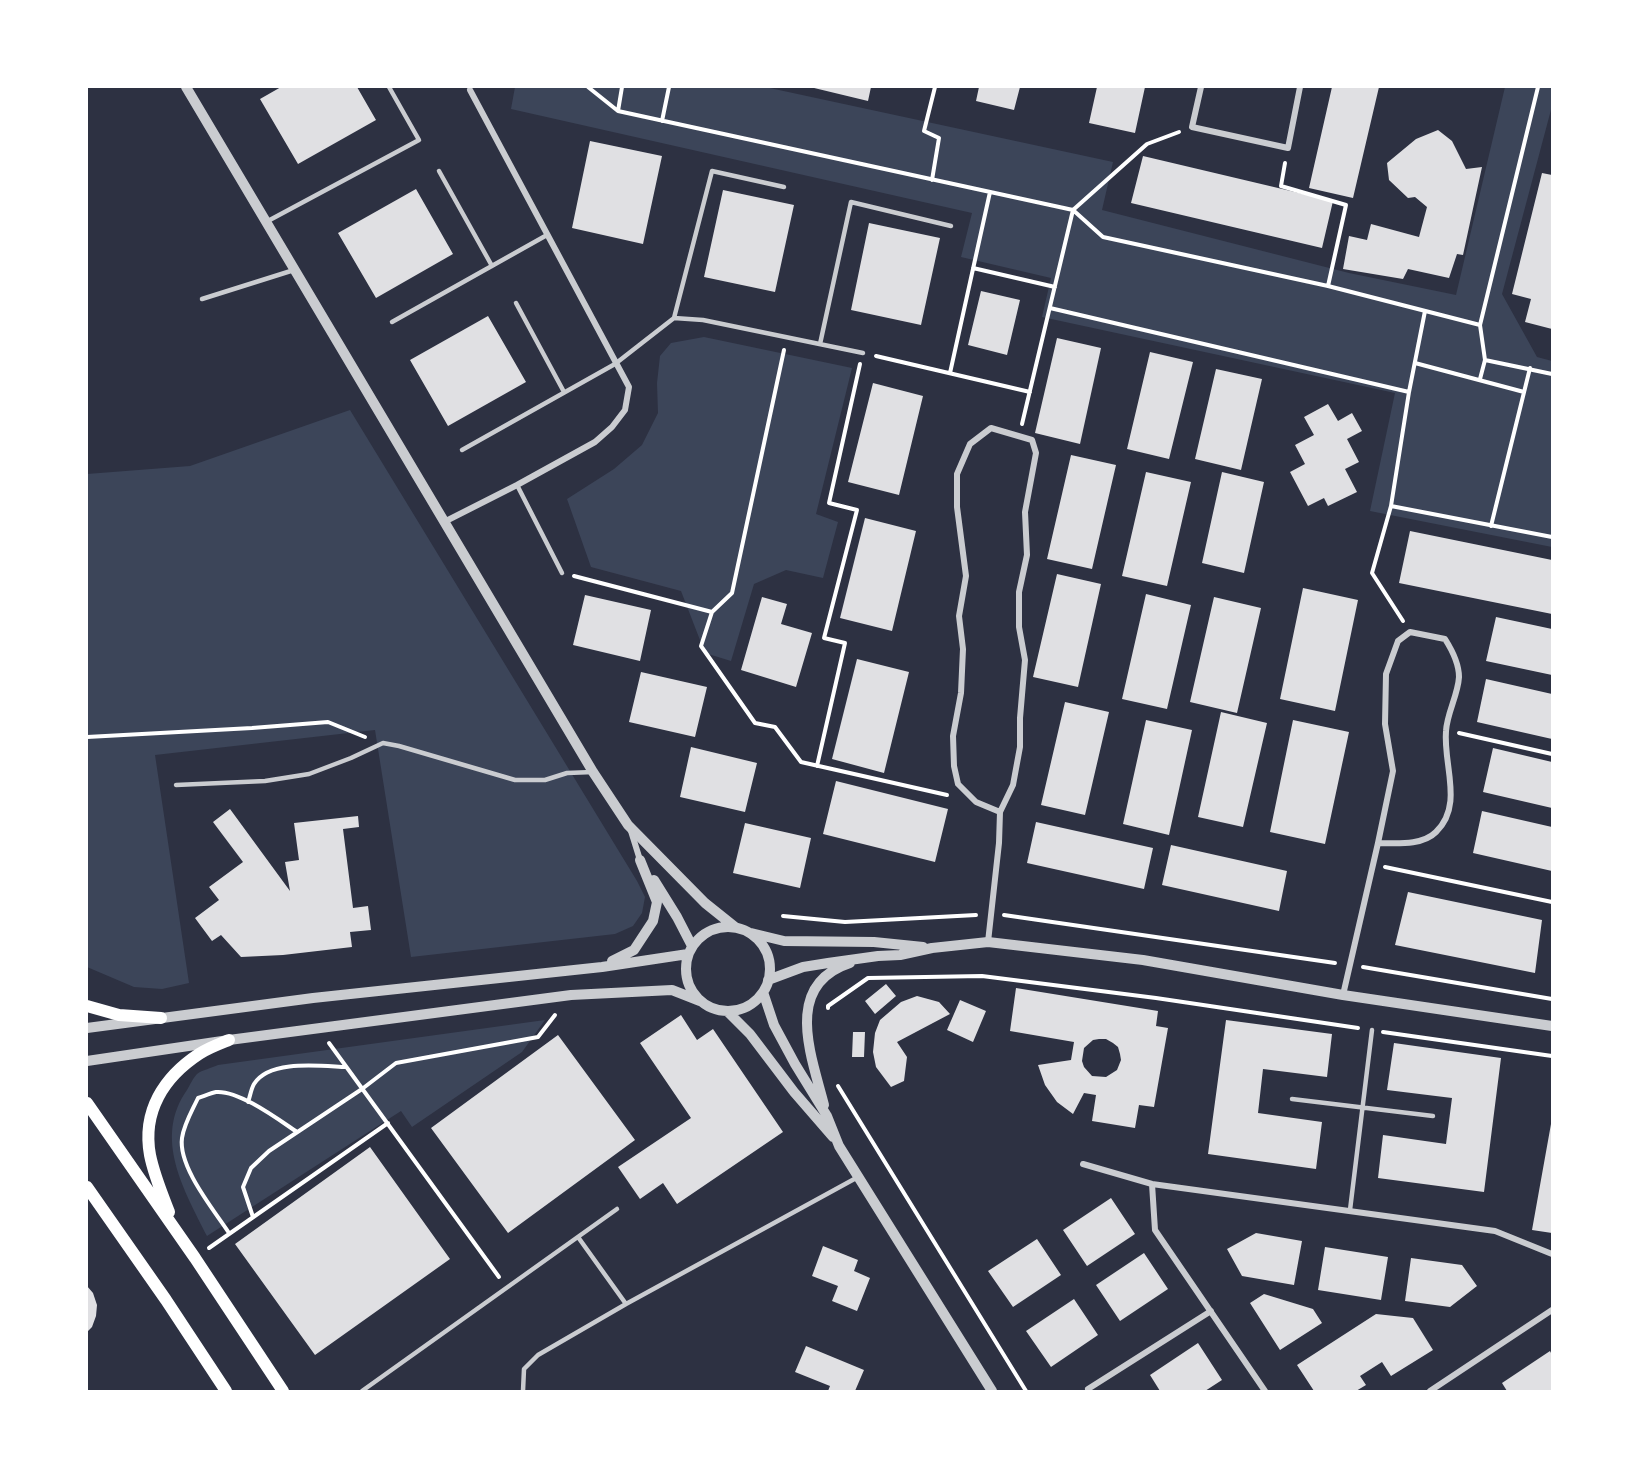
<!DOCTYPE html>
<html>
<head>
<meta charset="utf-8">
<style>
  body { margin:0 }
  #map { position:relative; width:1639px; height:1478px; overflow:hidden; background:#2d3142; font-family:"Fira Sans",sans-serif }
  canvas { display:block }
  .frame { position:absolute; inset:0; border:88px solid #fff; pointer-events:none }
</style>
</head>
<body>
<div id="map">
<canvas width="1639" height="1478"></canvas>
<div class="frame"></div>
</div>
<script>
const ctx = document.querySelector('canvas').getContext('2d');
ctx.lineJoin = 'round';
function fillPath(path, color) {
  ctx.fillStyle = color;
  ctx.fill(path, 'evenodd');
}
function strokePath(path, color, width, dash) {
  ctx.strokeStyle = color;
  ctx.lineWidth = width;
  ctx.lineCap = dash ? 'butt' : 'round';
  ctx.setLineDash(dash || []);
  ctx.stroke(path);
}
const green = new Path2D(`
  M515 87H765L1113 162 1102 210 1349 273 1456 295 1505 87H1552V106L1502 294 1537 357 1552 361V547L1370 511 1395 393 1042 317 1051 278 961 257 972 213 511 109Z
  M704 337 852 368 816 514 838 522 823 578 786 570 754 584 731 661 705 653 681 591 591 567 567 499 614 469 642 445 658 413 657 383 660 356 671 343Z
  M350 410 637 881 645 897 642 913 633 926 615 934 411 957 375 730 155 755 189 983 162 989 134 987 87 967V474L190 466Z
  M545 1020 522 1052 412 1127 401 1111 207 1236C184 1190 153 1138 187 1090 190 1085 193 1078 197 1074 202 1070 212 1068 218 1065Z`);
const building = new Path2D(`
  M281 87H357L376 120 298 164 260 99Z
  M810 87H871L868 101Z
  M979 87H1020L1014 110 976 101Z
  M1097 87H1145L1135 133 1089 123Z
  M1332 87H1379L1353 198 1309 188Z
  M1438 130 1452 141 1466 169 1482 167 1463 255 1457 254 1449 278 1408 269 1403 279 1343 269 1349 236 1367 240 1371 224 1419 237 1427 207 1415 197 1408 198 1389 180 1387 163 1416 139Z
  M590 141 662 156 643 244 572 228Z
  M1143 156 1333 201 1322 248 1131 203Z
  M1542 173 1552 175V329L1525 322 1531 299 1512 294Z
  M416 189 453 254 376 298 338 233Z
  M723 190 794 205 775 292 704 277Z
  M869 223 940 238 921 325 851 310Z
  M981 291 1020 300 1007 355 968 345Z
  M488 316 526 382 448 426 410 360Z
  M1057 338 1101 348 1080 444 1035 433Z
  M1150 352 1193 362 1169 459 1127 449Z
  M1216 369 1262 379 1241 470 1195 459Z
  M873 383 923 396 899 495 848 482Z
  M1328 404 1338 421 1352 413 1362 431 1347 439 1359 462 1345 469 1357 492 1328 506 1324 498 1308 506 1290 472 1305 464 1295 445 1314 435 1304 417Z
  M1071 455 1116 465 1092 569 1047 559Z
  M1146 472 1191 482 1167 586 1122 576Z
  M1222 472 1264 482 1244 573 1202 563Z
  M865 518 916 531 892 631 840 618Z
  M1410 531 1552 560V614L1399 583Z
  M1057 574 1101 584 1078 687 1033 677Z
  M1303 588 1358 600 1335 711 1280 699Z
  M1146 594 1191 605 1167 709 1122 699Z
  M585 595 651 610 640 661 573 645Z
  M762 597 787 604 781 624 812 633 796 687 741 670Z
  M1214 597 1261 608 1237 713 1190 702Z
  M1496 617 1552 629V675L1486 661Z
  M857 659 909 672 884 773 832 759Z
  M641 672 707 687 695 737 629 722Z
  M1486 679 1552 694V739L1477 722Z
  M1065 702 1109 712 1085 815 1041 805Z
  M1221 712 1267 723 1243 827 1198 817Z
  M1146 720 1192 730 1169 835 1123 824Z
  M1293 720 1349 732 1325 844 1270 832Z
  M691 747 757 763 745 812 680 797Z
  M1493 748 1552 762V808L1483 792Z
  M836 781 948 809 935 862 823 834Z
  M230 809 290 891 285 862 299 860 294 823 358 816 359 827 343 829 353 908 368 906 371 930 350 932 352 947 283 955 241 957 221 935 212 941 195 918 219 900 209 887 243 862 213 822Z
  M1482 811 1552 827V871L1473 853Z
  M1036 822 1153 848 1144 889 1027 863Z
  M745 823 811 838 800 888 733 873Z
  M1171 845 1287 871 1279 911 1162 885Z
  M1408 892 1542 920 1535 973 1395 945Z
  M886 984 896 996 875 1014 865 1001Z
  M1016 988 1158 1011 1156 1026 1168 1028 1154 1107 1139 1105 1135 1128 1092 1121 1096 1095 1084 1093 1073 1114 1057 1102 1045 1085 1038 1065 1071 1060 1074 1042 1010 1031ZM1099 1039H1106L1113 1043 1118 1047 1120 1054 1121 1060 1117 1070 1106 1077 1092 1076 1084 1067 1082 1061 1084 1048 1093 1040Z
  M917 996 939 1002 950 1014 897 1042 907 1057 904 1081 891 1087 876 1067 873 1052 875 1033 880 1020 901 1002Z
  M960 1000 986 1011 973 1042 947 1030Z
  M681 1015 697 1040 713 1029 783 1132 677 1204 663 1183 640 1199 618 1167 691 1118 640 1043Z
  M1226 1020 1332 1034 1327 1077 1263 1069 1258 1113 1322 1122 1316 1169 1208 1154Z
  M853 1032H865L864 1057H852Z
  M558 1035 635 1140 508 1233 431 1128Z
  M1394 1043 1501 1058 1484 1192 1378 1178 1383 1135 1446 1144 1452 1098 1387 1090Z
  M1551 1124H1552V1233L1532 1230Z
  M370 1147 450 1259 315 1355 235 1244Z
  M1111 1198 1135 1234 1087 1266 1063 1230Z
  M1256 1233 1302 1241 1294 1285 1242 1276 1227 1249Z
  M1037 1239 1061 1275 1013 1307 988 1271Z
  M823 1246 858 1260 854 1271 870 1278 857 1311 832 1301 838 1286 812 1276Z
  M1325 1247 1388 1257 1381 1300 1318 1290Z
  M1144 1253 1168 1289 1120 1321 1096 1285Z
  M1411 1258 1462 1265 1477 1286 1450 1307 1405 1301Z
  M87 1286 93 1293 97 1305 96 1316 92 1327 87 1332Z
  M1264 1294 1313 1309 1322 1323 1280 1350 1250 1303Z
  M1074 1299 1098 1335 1051 1367 1026 1331Z
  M1376 1314 1413 1318 1433 1350 1391 1376 1382 1362 1360 1376 1366 1385 1356 1391H1314L1297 1365Z
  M1198 1343 1222 1380 1205 1391H1160L1150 1375Z
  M806 1346 864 1370 855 1391H828L830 1386 795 1372Z
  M1550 1351 1552 1355V1391H1507L1502 1383Z`);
const path = new Path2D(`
  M588 87 618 111 1073 210 1103 237 1328 286 1480 325 1485 360 1552 374
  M618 111 622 87
  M662 121 669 87
  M1285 163 1281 186 1346 205 1328 286
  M932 180 939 138 924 131 935 87
  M973 268 1055 287
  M1050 308 1409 392
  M1480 325 1538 87
  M876 356 1030 392
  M1415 363 1524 392
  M950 373 990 192
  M1480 379 1485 360
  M1022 424 1073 210 1147 144 1179 132
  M1391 506 1552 537
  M1491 526 1530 368
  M574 576 712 612 701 646 755 723 775 727 801 762 947 795
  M712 612 732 593 784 350
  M1403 621 1372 573 1391 506 1409 392 1425 311
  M1459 733 1552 754
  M87 737 252 728 328 722 365 737
  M817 766 845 643 824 638 857 510 829 503 860 364
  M1385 867 1552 902
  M1004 915 1335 963
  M783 916 845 922 976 915
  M1363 967 1552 999
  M828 1008V1006L868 978 982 976 1156 998 1358 1028
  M1383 1032 1552 1056
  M329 1043 499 1277
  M838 1086 1026 1391
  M248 1102C250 1097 251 1089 254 1084 269 1059 321 1066 346 1067
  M253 1217 243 1187 251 1168 269 1151 362 1089 396 1063 538 1037 555 1015
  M229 1233C214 1210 178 1167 182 1138 184 1124 192 1111 198 1098 204 1096 211 1093 216 1092 239 1090 279 1120 297 1132
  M209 1248 388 1123`);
const service = new Path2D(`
  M439 171 492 266
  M266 222 419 140 389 87
  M202 299 294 270
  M516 303 564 392
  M674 318 712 171 784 187
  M392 322 547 235
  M820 344 851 202 951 226
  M462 450 615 364 674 318 703 320 863 353
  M517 485 562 573
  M176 785 265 781 309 774 351 758 383 743 399 746 515 780H545L567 773 593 772
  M1292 1099 1433 1116
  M1350 1210 1372 1030
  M578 1237 626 1304
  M362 1391 617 1209
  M523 1391 524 1369 538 1355 626 1304 858 1177`);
const minor = new Path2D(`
  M1201 87 1192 127 1288 148 1300 87
  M991 428 1032 440 1036 453 1025 512 1027 555 1019 592V627L1025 660 1020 718V747L1013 785 1000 812 976 802 958 784 954 766 953 736 961 693 963 649 959 616 966 576 957 507V474L970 444Z
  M444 522 517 485 595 442 612 427 625 410 629 387 470 90
  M631 831 640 860
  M988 942 999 843 1000 812
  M1343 995 1378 843 1393 771 1385 724 1386 674 1398 641 1410 632 1445 639C1452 650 1459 663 1459 677 1458 695 1447 713 1446 731 1443 765 1464 805 1436 832 1422 846 1396 843 1378 843
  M1083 1164 1152 1184 1495 1231 1552 1254
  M1152 1184 1155 1230 1265 1391
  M1088 1389 1211 1311
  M1430 1391 1552 1310`);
const tertiary = new Path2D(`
  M186 87 593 772 628 825 705 903 735 927
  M654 880 677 917 692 946
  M686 969a42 42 0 1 1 84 0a42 42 0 1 1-84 0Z
  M751 933 784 941 874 942 923 947
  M612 961 634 950 653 921 657 902 640 860
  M768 980 803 967 828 963 878 956 900 955 932 948 988 942 1143 960 1343 995 1552 1026
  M763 992 774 1025 795 1064 827 1116 839 1146 992 1391
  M727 1011 750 1034 794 1092 833 1137
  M87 1028 313 998 602 967 688 954
  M87 1061 229 1040 571 995 672 990 700 1001
  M824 1105C812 1057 782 985 850 963`);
const secondary = new Path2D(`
  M87 1006 119 1015 161 1018
  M87 1103 195 1258 283 1391
  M87 1187 166 1300 226 1391
  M169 1212C162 1194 154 1175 150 1155 142 1111 164 1077 199 1054 208 1048 219 1044 229 1040`);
fillPath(green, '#3c4559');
fillPath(building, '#e0e0e3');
strokePath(path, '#fff', 4);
strokePath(service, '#caccd0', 4.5);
strokePath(minor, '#caccd0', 6);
strokePath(tertiary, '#caccd0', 10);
strokePath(secondary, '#fff', 12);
</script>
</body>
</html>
